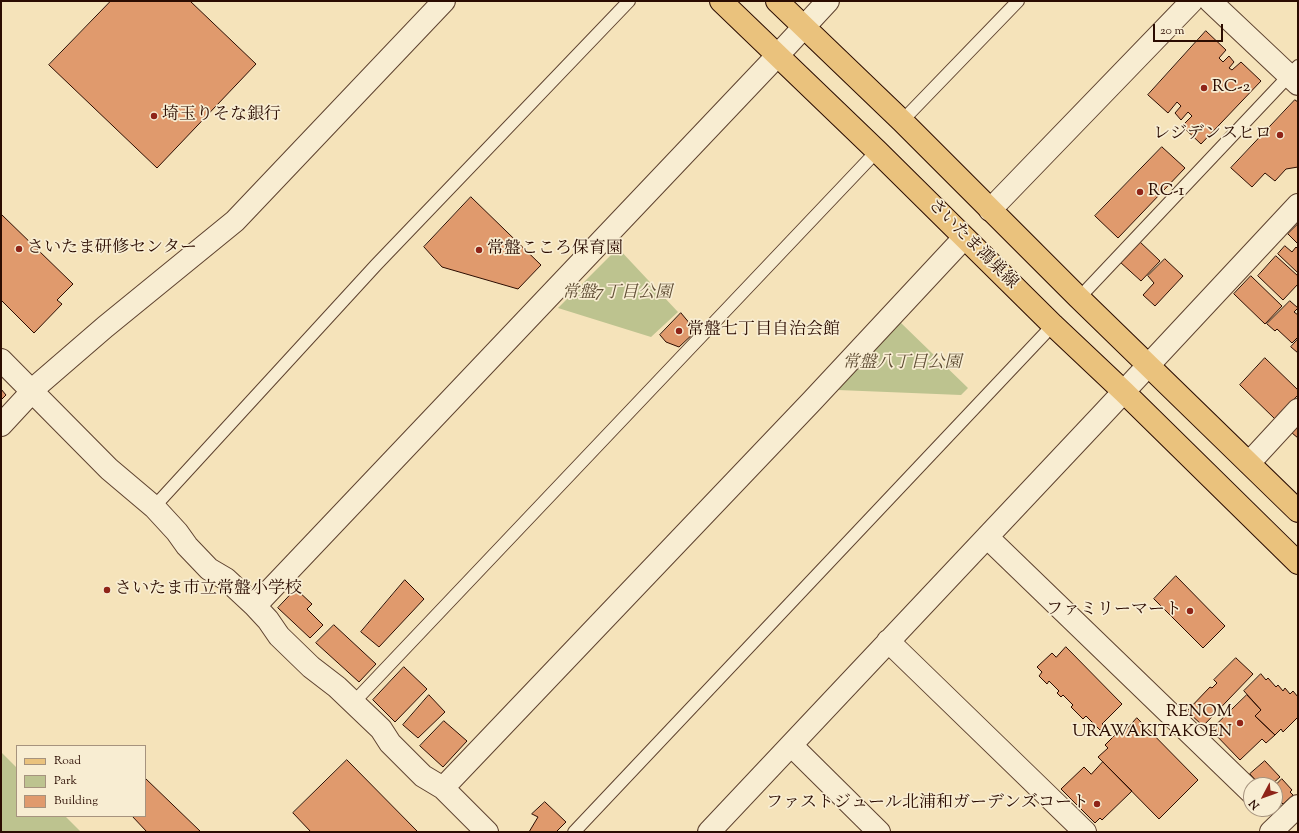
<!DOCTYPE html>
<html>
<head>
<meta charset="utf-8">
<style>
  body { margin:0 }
  #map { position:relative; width:1299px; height:833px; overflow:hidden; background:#f5e3ba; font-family:"Sorts Mill Goudy",serif }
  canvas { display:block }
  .frame { position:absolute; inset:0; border:2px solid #2b0c01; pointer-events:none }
  .legend { position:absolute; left:16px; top:745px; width:130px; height:72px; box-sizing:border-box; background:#f8edd2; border:1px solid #a6937e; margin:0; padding:5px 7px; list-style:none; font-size:12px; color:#2b0c01 }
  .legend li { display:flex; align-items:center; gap:8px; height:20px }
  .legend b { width:20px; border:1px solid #a6937e }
  .north { position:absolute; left:1243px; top:777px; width:40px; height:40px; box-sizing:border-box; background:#f8edd2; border:1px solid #a6937e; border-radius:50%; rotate:229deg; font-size:11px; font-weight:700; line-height:16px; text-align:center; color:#2b0c01 }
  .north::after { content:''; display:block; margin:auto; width:14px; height:18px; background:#8f2418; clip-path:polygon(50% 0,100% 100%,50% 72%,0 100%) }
  .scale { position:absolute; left:1153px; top:24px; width:70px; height:18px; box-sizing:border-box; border:2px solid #2b0c01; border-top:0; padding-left:5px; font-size:12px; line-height:14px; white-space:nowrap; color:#2b0c01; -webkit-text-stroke:3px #f8edd2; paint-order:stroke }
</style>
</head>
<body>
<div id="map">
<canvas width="1299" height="833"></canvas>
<div class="frame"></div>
<ul class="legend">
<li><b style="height:5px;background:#eac27d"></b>Road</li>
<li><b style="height:11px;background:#bdc38f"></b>Park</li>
<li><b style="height:11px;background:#e09a6d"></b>Building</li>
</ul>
<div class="north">N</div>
<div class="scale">20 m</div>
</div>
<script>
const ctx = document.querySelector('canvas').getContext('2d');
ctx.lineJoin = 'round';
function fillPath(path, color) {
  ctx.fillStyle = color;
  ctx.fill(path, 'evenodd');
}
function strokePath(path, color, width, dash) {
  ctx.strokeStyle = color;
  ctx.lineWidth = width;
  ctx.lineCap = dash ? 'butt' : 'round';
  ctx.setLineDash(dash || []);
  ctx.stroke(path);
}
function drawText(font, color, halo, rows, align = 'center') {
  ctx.font = font + ' "Sorts Mill Goudy","Noto Serif JP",serif';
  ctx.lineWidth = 3.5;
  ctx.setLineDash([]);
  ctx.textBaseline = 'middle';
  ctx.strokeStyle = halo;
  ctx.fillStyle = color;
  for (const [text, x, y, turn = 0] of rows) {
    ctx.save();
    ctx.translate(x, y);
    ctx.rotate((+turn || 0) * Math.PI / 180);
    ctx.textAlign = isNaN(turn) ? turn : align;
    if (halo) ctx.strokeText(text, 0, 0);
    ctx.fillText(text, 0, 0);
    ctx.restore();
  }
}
const green = new Path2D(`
  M618 248 678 312 651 337 558 308Z
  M900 322 968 388 961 395 838 390Z
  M1 752 17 768V816H65L81 832H1Z`);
const building = new Path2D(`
  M111 1H190L256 64 157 168 49 65Z
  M1206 31 1226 50 1219 58 1223 62 1229 56 1234 62 1229 68 1232 70 1241 62 1261 81 1201 144 1182 126 1192 116 1188 112 1181 120 1175 113 1181 106 1177 102 1168 113 1148 95Z
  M1295 100 1298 102V167L1286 169 1275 181 1265 173 1252 187 1231 168Z
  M1162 147 1185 168 1118 238 1095 216Z
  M471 197 541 265 518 289 442 267 424 247Z
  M1 214 73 284 57 300 62 304 34 333 1 300Z
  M1298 224V244L1288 234Z
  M1139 241 1160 261 1141 281 1120 262Z
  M1285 246 1292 252 1296 247 1298 249V273L1278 254Z
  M1276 256 1298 276V284L1283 300 1258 276Z
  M1165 259 1183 276 1155 306 1143 295 1154 283 1148 276Z
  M1251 276 1282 306 1265 324 1234 294Z
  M1290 301 1298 308 1294 312 1298 315V337L1292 343 1277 329 1275 331 1267 324Z
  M681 313 696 331 679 347 666 342 660 335Z
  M1298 339V353L1291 347Z
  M1265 358 1298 390V395L1275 419 1240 385Z
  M1 389 6 395 1 400Z
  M1298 426V438L1292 433Z
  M1176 576 1225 626 1203 648 1154 599Z
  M405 580 424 599 379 647 361 632Z
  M296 589 312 604 307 609 323 625 310 638 278 608Z
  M334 625 376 664 359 682 316 643Z
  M1066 647 1122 704 1102 724 1104 726 1100 730 1086 716 1083 719 1071 707 1073 705 1063 695 1061 697 1057 693 1059 691 1049 681 1047 684 1039 676 1042 672 1037 667 1052 653 1056 657Z
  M1236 658 1253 674 1203 726 1187 711 1210 687 1212 688 1217 683 1214 680Z
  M404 667 427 689 395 722 373 700Z
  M1261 674 1266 680 1268 678 1276 687 1278 685 1283 691 1285 688 1290 694 1293 691 1298 697V717L1283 732 1281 729 1275 735 1255 716 1261 710 1244 691Z
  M429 695 445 712 418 738 403 725Z
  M1247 695 1261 710 1255 716 1275 735 1266 743 1262 739 1240 760 1211 730Z
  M1137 718 1198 780 1159 819 1098 757 1108 748 1105 745 1119 731 1122 734Z
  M444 721 467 741 443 767 420 746Z
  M347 760 418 832H311L293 813Z
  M1265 761 1280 777 1271 785H1260L1250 774Z
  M1103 762 1132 791 1102 820 1100 818 1095 823 1061 789 1084 767 1091 774Z
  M145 778 201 832H147L132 816H145Z
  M1282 779 1292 790 1290 792 1293 795 1283 804 1280 801 1277 804 1275 803V786Z
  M545 802 566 822 556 832H529L538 817 532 814Z`);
const service = new Path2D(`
  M902 121 1018 1
  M1079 298 1298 66
  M154 507 376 265 629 1
  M353 703 877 151
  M574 832 1053 325`);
const minor = new Path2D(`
  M1210 1 1298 84
  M990 210 1192 1
  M1 360 109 469 154 507 177 532 187 546 209 569 226 579 255 606 268 620 279 636 311 667 337 687 381 729 390 743 423 776 443 788 487 832
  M1 425 39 384 105 327 235 221 444 1
  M1249 463 1298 410
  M987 537 1251 792
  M255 606 777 56
  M888 641 1085 832
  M791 745 879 832
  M443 788 812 401 964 238
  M709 832 1101 416 1298 205
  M1271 832 1298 806`);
const tertiary = new Path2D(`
  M777 56 828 1`);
const primary = new Path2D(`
  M721 1 877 151 1053 325 1124 392 1298 563
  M777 1 902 121 1079 298 1298 511`);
const markers = [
  [1204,88,4,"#8f2418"],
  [154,116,4,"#8f2418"],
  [1280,135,4,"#8f2418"],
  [1140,192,4,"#8f2418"],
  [19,249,4,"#8f2418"],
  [479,250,4,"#8f2418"],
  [679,331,4,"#8f2418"],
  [107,590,4,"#8f2418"],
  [1190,611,4,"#8f2418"],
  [1240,723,4,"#8f2418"],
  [1097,804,4,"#8f2418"]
];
const poiNames = [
  ["RC-2",1212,88],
  ["埼玉りそな銀行",162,116],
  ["レジデンスヒロ",1272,135,"right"],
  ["RC-1",1148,192],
  ["さいたま研修センター",27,249],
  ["常盤こころ保育園",487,250],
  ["常盤七丁目自治会館",687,331],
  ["さいたま市立常盤小学校",115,590],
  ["ファミリーマート",1182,611,"right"],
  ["RENOM",1232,713,"right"],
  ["URAWAKITAKOEN",1232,733,"right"],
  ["ファストジュール北浦和ガーデンズコート",1089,804,"right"]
];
const streetNames = [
  ["さいたま鴻巣線",972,245,45]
];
const parkNames = [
  ["常盤7丁目公園",617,294],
  ["常盤八丁目公園",902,364]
];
fillPath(green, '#bdc38f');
fillPath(building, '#e09a6d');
strokePath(building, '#2b0c01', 1);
strokePath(service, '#5e422f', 14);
strokePath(minor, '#5e422f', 24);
strokePath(tertiary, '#5e422f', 24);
strokePath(primary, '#2b0c01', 24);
strokePath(service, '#f8edd2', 12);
strokePath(minor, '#f8edd2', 22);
strokePath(tertiary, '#f8edd2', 22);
strokePath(primary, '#eac27d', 22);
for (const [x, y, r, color] of markers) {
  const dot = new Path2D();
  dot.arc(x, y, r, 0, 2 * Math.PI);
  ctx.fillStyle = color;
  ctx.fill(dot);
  strokePath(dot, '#f8edd2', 1.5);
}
drawText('17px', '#2b0c01', '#f8edd2', poiNames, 'left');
drawText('17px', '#2b0c01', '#f8edd2', streetNames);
drawText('italic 17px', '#5e4c33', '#f8edd2', parkNames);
</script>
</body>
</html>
